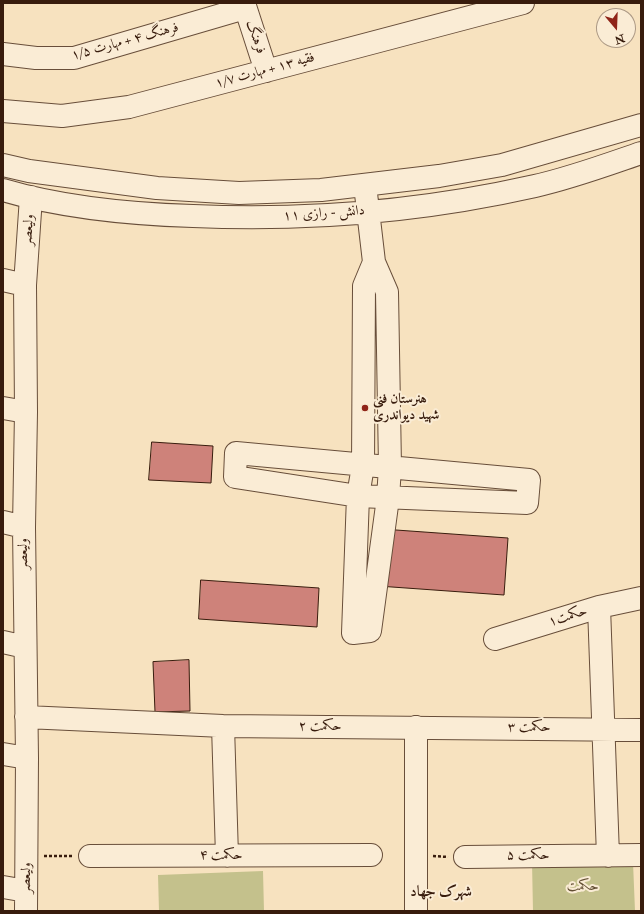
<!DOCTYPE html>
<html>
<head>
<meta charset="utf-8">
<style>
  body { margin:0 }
  #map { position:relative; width:644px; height:914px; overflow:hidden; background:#f7e2bf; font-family:"IM FELL Double Pica",serif }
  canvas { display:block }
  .frame { position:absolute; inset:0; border:4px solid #381c0d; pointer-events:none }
  .north { position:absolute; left:596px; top:8px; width:40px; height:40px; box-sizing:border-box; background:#faecd5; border:1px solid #ac9985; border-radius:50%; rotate:161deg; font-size:11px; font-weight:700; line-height:16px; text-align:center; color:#381c0d }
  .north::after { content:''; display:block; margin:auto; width:14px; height:18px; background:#8f2418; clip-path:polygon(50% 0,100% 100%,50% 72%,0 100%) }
</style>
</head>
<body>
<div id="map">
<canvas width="644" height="914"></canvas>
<div class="frame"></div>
<div class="north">N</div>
</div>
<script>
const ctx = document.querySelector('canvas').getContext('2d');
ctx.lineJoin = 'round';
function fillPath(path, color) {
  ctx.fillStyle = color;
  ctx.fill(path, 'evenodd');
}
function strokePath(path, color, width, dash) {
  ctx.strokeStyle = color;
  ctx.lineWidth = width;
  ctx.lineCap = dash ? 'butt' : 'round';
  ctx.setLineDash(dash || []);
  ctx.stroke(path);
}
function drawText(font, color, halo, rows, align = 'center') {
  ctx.font = font + ' "IM FELL Double Pica",Amiri,serif';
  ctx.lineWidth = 4;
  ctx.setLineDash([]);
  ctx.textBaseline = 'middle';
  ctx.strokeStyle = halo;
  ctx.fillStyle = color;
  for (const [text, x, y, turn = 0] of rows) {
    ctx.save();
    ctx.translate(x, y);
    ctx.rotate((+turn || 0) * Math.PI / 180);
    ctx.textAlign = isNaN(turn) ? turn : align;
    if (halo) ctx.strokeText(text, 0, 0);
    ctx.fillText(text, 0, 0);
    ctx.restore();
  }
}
const green = new Path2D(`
  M532 862H633L635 911H533Z
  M263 871 264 911H159L158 875Z`);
const building = new Path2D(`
  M152 442 213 446 211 483 149 480Z
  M382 529 508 538 504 595 378 586Z
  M201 580 319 588 317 627 199 619Z
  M189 660 190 711 155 712 153 662Z`);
const path = new Path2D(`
  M44 856H73
  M433 856 448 857`);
const minor = new Path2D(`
  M244 3 266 71
  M3 54 36 58H74L245 8
  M3 111 62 116 129 107 523 3
  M3 165 29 171 157 188 239 193 321 190 439 176 502 165 641 125
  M365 185 374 262 387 292 390 467 388 498 370 631 353 633 358 496 363 466 364 286 374 262
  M3 190C64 208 129 214 193 216 307 221 424 211 535 186 571 178 606 165 641 153
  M3 280 25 285
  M3 408 26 412
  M236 453 529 480 527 503 358 496 235 477Z
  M3 522 24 527
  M599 607 608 856
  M495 639 599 607 641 598
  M3 642 25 647
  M26 717 223 726 641 730
  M223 726 227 856
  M3 754 27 758
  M90 856 371 855
  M465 857 641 855
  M3 887 26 891
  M26 911 27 758 24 527 26 412 25 285 31 197
  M416 911V727`);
const markers = [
  [365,408,4,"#8f2418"]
];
const streetNames = [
  ["فرهنگ",255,37,71],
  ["فرهنگ ۴ + مهارت ۱/۵",125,42,-15],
  ["فقیه ۱۳ + مهارت ۱/۷",265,71,-15],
  ["دانش - رازی ۱۱",324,214,-4],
  ["ولیعصر",29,230,-86],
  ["ولیعصر",24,554,-90],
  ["حکمت۱",568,617,-17],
  ["حکمت ۲",320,727],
  ["حکمت ۳",529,728],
  ["حکمت ۴",221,856],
  ["حکمت ۵",528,856],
  ["ولیعصر",27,878,-89]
];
const poiNames = [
  ["هنرستان فنی",373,400],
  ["شهید دیواندری",373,416]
];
const parkNames = [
  ["حکمت",583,887]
];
const neighbourhoodNames = [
  ["شهرک جهاد",441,893]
];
fillPath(green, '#c4c18c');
fillPath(building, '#ce827a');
strokePath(building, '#381c0d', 1);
strokePath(minor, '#684e3a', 24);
strokePath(path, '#381c0d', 2.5, [3, 2]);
strokePath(minor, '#faecd5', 22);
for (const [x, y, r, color] of markers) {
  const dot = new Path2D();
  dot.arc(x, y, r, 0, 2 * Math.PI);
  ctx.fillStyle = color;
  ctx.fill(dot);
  strokePath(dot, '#faecd5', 1.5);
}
drawText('14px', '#381c0d', '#faecd5', streetNames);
drawText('bold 14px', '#381c0d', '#faecd5', poiNames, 'left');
drawText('italic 14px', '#624e33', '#faecd5', parkNames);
drawText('bold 15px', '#381c0d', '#faecd5', neighbourhoodNames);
</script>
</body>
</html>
